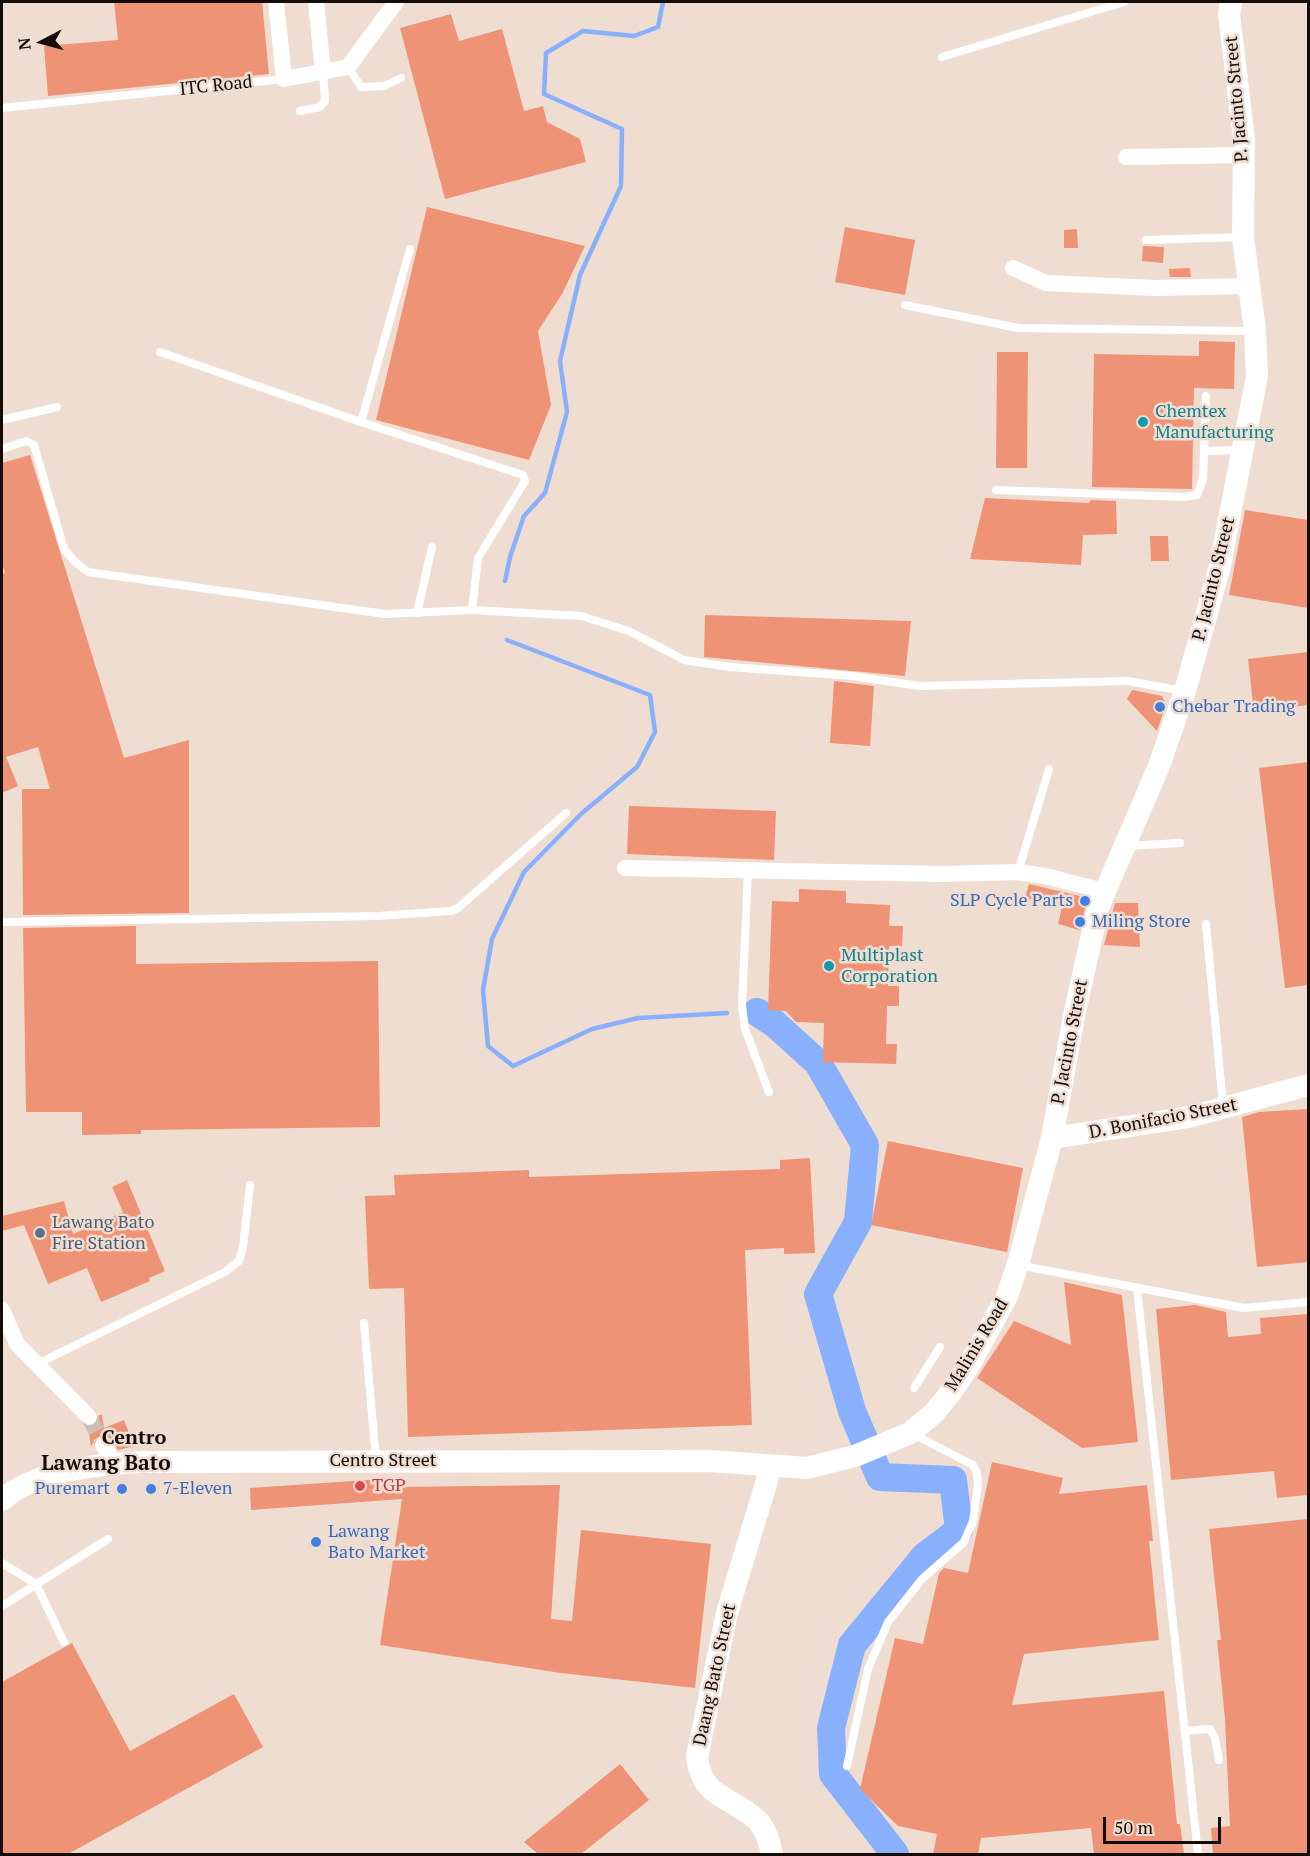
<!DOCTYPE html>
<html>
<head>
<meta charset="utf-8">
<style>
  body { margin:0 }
  #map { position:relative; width:1310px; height:1856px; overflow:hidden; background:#f0ddd1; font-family:"PT Serif",serif }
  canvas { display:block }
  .frame { position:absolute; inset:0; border:3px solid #130c09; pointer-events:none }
  .north { position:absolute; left:12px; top:12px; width:60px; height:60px; -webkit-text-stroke:4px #f0ddd1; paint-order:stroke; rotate:264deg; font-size:16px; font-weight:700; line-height:24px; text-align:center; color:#130c09 }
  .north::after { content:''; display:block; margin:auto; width:21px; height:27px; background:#130c09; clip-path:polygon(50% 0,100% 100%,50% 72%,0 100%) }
  .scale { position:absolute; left:1103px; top:1817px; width:118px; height:27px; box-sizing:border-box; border:3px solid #130c09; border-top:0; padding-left:8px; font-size:18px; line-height:21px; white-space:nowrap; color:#130c09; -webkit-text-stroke:4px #f0ddd1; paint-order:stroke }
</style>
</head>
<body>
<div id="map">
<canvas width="1310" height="1856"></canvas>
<div class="frame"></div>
<div class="north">N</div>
<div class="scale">50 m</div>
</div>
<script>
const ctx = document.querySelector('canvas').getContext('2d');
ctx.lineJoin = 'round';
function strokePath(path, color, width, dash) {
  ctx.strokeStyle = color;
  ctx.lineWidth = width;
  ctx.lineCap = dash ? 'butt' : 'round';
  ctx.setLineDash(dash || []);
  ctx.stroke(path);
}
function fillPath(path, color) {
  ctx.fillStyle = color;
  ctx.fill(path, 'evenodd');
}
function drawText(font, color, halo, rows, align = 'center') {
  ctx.font = font + ' "PT Serif",serif';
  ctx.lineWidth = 5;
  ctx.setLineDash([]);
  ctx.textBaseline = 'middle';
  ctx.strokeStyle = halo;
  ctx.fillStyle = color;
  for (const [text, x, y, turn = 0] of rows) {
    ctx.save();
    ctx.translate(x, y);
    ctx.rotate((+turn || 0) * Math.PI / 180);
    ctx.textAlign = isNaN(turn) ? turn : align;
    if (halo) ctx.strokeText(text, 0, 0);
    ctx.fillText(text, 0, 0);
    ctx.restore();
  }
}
const stream = new Path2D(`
  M505 581 510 557 524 516 545 493 567 412 560 361 580 275 621 186 622 129 544 94 546 53 583 31 634 36 658 27 663 2
  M507 640 650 695 655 732 637 767 581 814 524 872 492 939 483 990 488 1046 513 1066 592 1029 638 1018 727 1013`);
const river = new Path2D(`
  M757 1012 775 1024 818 1063 865 1145 858 1222 818 1294 852 1411 880 1477 953 1480 959 1530 925 1556 852 1645 831 1728 833 1774 895 1854`);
const building = new Path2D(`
  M114 2H262L269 74 48 96 44 46 118 40Z
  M451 14 459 41 502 29 524 111 543 106 547 122 580 139 586 162 445 199 400 28Z
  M427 207 585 246 562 294 538 331 551 405 529 460 376 420Z
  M845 227 915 240 905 295 835 282Z
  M1077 229 1078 248H1064V230Z
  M1143 246 1164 247 1163 263 1142 261Z
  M1190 268 1191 277H1170L1169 269Z
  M1199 341 1235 342 1234 389 1194 388 1192 489 1092 487 1094 354 1199 356Z
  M997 352H1028L1027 468H996Z
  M30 455 124 758 189 740V913L23 915 22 789H50L38 747 6 757 18 786 2 793V574L5 573 2 563V463Z
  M985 498 1089 503 1091 500 1116 501 1117 534 1083 535 1081 565 970 559Z
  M1245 510 1308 520V608L1229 595Z
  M1150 536H1168L1169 561H1151Z
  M705 615 911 621 905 676 704 657Z
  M1308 652V705L1254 712 1248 659Z
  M834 681 874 686 870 746 830 743Z
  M1132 690 1162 696 1166 704 1157 731 1127 699Z
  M1308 762V985L1285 988 1259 768Z
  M629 806 776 811 774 860 627 854Z
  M1029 884 1088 898 1079 930 1058 924 1062 907 1025 898Z
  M799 889 846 891V903L890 905 889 926H903L902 946H889L888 986H899V1006H887L886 1044H897L896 1064 823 1062 824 1023 796 1022 786 1011 768 1010 772 901 799 902Z
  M1115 903H1138L1140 947 1104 945Z
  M136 926V964L378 961 380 1127 141 1130V1134L82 1135V1112H26L23 928Z
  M1308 1109V1262L1257 1267 1242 1117 1259 1112Z
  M888 1141 1023 1168 1007 1252 871 1225Z
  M810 1158 815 1253 784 1254V1248L745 1250 752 1425 408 1437 404 1288 369 1289 365 1196 395 1195 394 1175 529 1170V1177L780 1169V1160Z
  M127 1180 165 1271 149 1278 150 1281 101 1302 87 1268 48 1284 24 1225 2 1231V1216L64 1201 73 1234 123 1212 112 1187Z
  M1064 1282 1122 1295 1138 1442 1082 1448 977 1378 1014 1321 1071 1345Z
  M1195 1305 1226 1312 1228 1337 1261 1334 1260 1318 1308 1314V1495L1277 1498 1274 1471 1171 1480 1156 1309Z
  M99 1415H102L104 1428 124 1420 134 1446 118 1450 112 1439 102 1435 94 1440 91 1447 88 1427 97 1424Z
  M992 1462 1063 1478 1059 1494 1147 1485 1153 1541H1149L1159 1640 1024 1654 1012 1705 1164 1691 1177 1824H1180L1184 1854H1094L1091 1828 981 1838 978 1854H933L937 1834 898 1826 860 1789 895 1638 923 1644 939 1573 944 1568 968 1573Z
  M397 1478V1487L560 1485 551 1619 572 1621 581 1530 711 1544 695 1688 561 1673 380 1645 402 1499 251 1510 250 1488Z
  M1308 1519V1854H1213L1211 1828 1230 1826 1225 1719 1217 1640H1221L1209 1529Z
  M72 1643 130 1751 234 1694 263 1747 68 1854H2V1682Z
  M620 1764 649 1800 581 1854H538L524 1842Z`);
const streetTunnel = new Path2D(`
  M89 1417 103 1445`);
const lane = new Path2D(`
  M942 57 1124 2
  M348 67 361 87 384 86 401 78
  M2 108 284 79
  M300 111 320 107 325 101 323 73
  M1146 240 1243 237
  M410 249 361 422 523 475 525 481 478 558 472 610 581 616 629 631 684 660 730 667 852 676 920 686 1128 681 1184 691
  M905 305 1018 328 1254 331
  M160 352 361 422
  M2 420 57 407
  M2 449 26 441 34 445 64 549 75 562 88 572 385 614 472 610
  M1204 451 1240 450
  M996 490 1184 497 1197 495 1203 479 1206 396
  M417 613 432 547
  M1127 846 1180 843
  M748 870 742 1006 745 1029 769 1092
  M1018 872 1049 769
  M2 922 378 916 451 911 458 908 566 813
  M1206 924 1223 1105
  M1018 1265 1244 1308 1308 1302
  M1137 1288 1198 1854
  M364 1323 376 1460
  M39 1363 225 1272 239 1261 243 1247 250 1185
  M914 1388 940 1347
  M2 1563 36 1584 64 1642
  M2 1606 108 1539
  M1185 1731 1210 1729 1215 1738 1219 1760
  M847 1766 868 1669 888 1622 922 1579 964 1542 973 1521 978 1485 977 1473 973 1465 911 1433`);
const street = new Path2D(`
  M276 2 284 79 348 67 396 2
  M316 2 323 73
  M1126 157 1244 155
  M1013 268 1046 283 1155 288 1249 286
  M625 868 943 874 1018 872 1045 876 1104 891
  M2 1310 17 1344 89 1417
  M103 1445 114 1463`);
const secondary = new Path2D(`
  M1052 1138 1189 1117 1308 1085
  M771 1467 727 1613 697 1757C702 1799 730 1795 757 1820 765 1828 770 1844 772 1854
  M2 1500C34 1471 100 1464 142 1462L710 1461 807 1468 855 1456 910 1433 934 1413 952 1391 970 1364 1007 1296 1018 1264 1052 1138 1074 1016 1098 908 1159 766 1185 691 1220 566 1257 376 1255 331 1243 237 1244 140 1229 14 1231 2`);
const markers = [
  [1143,422,6,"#0f9aa8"],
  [1160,707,6,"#3f7fe0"],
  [1085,901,6,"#3f7fe0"],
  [1080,922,6,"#3f7fe0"],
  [829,966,6,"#0f9aa8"],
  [40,1233,6,"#5c6f8a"],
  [360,1486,6,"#e0444e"],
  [122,1489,6,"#3f7fe0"],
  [151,1489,6,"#3f7fe0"],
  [316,1542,6,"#3f7fe0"]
];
const streetNames = [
  ["ITC Road",216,86,-6],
  ["P. Jacinto Street",1237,99,-95],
  ["P. Jacinto Street",1214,579,-76],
  ["P. Jacinto Street",1070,1042,-79],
  ["D. Bonifacio Street",1163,1119,-11],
  ["Malinis Road",977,1345,-59],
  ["Centro Street",383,1461],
  ["Daang Bato Street",715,1675,-78]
];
const cultureNames = [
  ["Chemtex",1155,412],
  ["Manufacturing",1155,433],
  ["Multiplast",841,956],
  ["Corporation",841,977]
];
const shopNames = [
  ["Chebar Trading",1172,707],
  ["SLP Cycle Parts",1073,901,"right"],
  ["Miling Store",1092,922],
  ["Puremart",110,1489,"right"],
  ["7-Eleven",163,1489],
  ["Lawang",328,1532],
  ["Bato Market",328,1553]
];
const serviceNames = [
  ["Lawang Bato",52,1223],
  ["Fire Station",52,1244]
];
const healthNames = [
  ["TGP",372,1486]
];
const neighbourhoodNames = [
  ["Centro",134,1438]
];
const quarterNames = [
  ["Lawang Bato",106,1464]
];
strokePath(stream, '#88b0fc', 4.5);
strokePath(river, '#88b0fc', 28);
fillPath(building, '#ee9375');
strokePath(streetTunnel, '#cfbeb3', 16, [16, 8]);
strokePath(lane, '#fff', 8);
strokePath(street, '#fff', 16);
strokePath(secondary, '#fff', 22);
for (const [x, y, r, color] of markers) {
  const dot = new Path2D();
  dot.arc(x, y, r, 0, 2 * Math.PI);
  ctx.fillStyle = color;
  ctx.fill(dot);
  strokePath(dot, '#f0ddd1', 2);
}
drawText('18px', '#130c09', '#f0ddd1', streetNames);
drawText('18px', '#0d838f', '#f0ddd1', cultureNames, 'left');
drawText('18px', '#366cbe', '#f0ddd1', shopNames, 'left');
drawText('18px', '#4e5e75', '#f0ddd1', serviceNames, 'left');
drawText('18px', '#be3a42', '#f0ddd1', healthNames, 'left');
drawText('bold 20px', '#130c09', '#f0ddd1', neighbourhoodNames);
drawText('bold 21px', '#130c09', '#f0ddd1', quarterNames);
</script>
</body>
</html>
